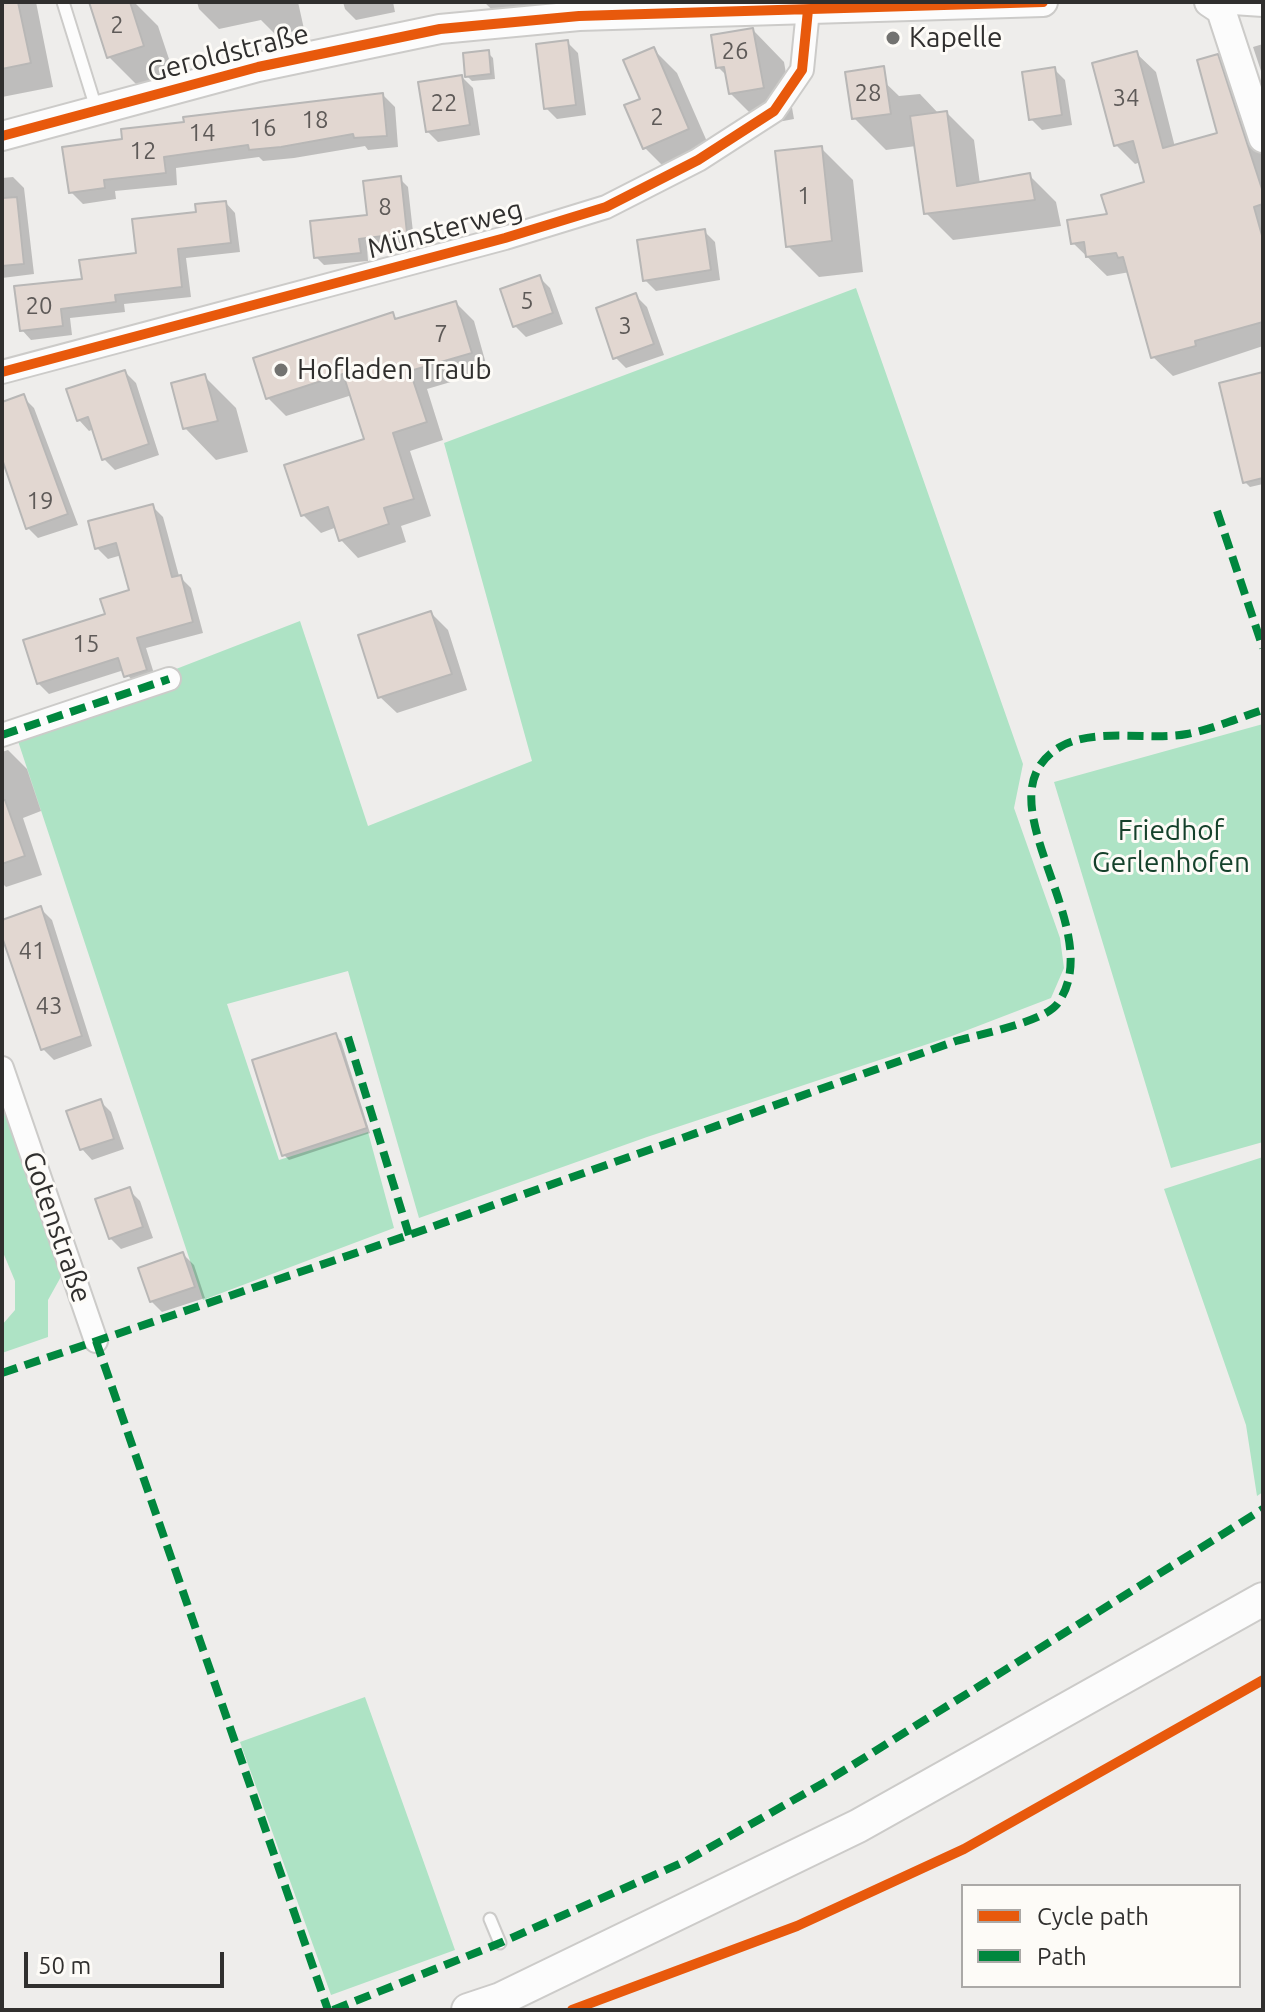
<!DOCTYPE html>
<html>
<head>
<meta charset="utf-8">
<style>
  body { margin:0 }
  #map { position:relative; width:1265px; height:2012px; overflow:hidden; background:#eeedeb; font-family:Ubuntu,sans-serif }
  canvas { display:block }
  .frame { position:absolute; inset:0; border:4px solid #302f2e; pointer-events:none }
  .legend { position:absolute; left:961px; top:1884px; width:280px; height:104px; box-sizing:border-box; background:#fdfbf7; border:2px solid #aba9a7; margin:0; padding:10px 14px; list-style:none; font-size:24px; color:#302f2e }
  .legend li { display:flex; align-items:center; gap:16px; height:40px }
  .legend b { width:40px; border:2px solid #aba9a7 }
  .scale { position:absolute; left:24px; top:1952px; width:200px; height:36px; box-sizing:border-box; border:4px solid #302f2e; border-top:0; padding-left:10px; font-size:24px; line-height:28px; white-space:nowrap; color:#302f2e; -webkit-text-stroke:6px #fdfbf7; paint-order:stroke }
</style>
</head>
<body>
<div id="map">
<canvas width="1265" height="2012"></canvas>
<div class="frame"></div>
<ul class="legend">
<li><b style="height:10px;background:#e8590c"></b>Cycle path</li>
<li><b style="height:10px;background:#00873e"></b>Path</li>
</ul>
<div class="scale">50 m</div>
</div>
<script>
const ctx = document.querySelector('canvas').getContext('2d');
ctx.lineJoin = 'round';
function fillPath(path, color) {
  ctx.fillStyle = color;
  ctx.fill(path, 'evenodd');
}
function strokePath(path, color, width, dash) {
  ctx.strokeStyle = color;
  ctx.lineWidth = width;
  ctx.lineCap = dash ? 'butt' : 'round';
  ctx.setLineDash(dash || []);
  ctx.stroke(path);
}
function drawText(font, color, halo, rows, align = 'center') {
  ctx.font = font + ' Ubuntu,sans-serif';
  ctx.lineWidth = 6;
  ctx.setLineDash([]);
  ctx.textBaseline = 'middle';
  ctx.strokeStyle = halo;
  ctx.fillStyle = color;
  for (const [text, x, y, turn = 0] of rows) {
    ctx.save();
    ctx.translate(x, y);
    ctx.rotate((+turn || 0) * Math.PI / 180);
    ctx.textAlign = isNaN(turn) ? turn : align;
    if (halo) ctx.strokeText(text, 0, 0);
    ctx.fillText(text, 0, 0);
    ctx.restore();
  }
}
const green = new Path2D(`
  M856 288 1023 764 1014 808 1060 938 1064 968 1051 998 952 1036 647 1137 419 1218 348 971 227 1004 279 1160 368 1132 394 1228 203 1300 18 741 178 685 176 669 300 621 368 826 532 761 444 443Z
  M1263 724V1142L1171 1168 1054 782Z
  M2 1106 63 1273 48 1300V1337L2 1353V1325L15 1310V1281L2 1250Z
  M1263 1157V1492L1257 1496 1246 1425 1164 1189Z
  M365 1697 455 1950 331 1995 240 1742Z`);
const shadow = new Path2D(`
  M2 2H36L53 87 2 97Z
  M102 2H134L158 26 175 77 141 89 109 57Z
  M197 2H298L304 29 276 35 261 20 219 29 199 9Z
  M343 2H393L395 12 356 20 345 9Z
  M484 2H543L547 26 514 31Z
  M753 30 784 62 794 119 762 125 730 93 728 77 718 67Z
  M567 42 578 53 586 115 557 119 546 108Z
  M1263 44V77L1253 47Z
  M653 49 677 73 712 153 669 172 645 148Z
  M488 53 493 58 495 79 472 81 467 76Z
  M1136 53 1156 72 1175 147 1220 134 1217 57 1236 76 1263 156V346L1173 376 1153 357 1130 272 1107 276 1073 243 1147 184 1141 162 1135 164 1116 145Z
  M1054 69 1065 80 1072 125 1042 130 1031 119Z
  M872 70 899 96 920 94 939 114 947 113 974 140 980 184 1029 175 1056 202 1061 226 953 240 926 213 916 146 886 150 854 118Z
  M462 77 473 88 480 135 438 142 427 131Z
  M383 95 395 107 398 147 368 150 365 146 294 158 263 161 259 157 176 168 177 185 115 191 116 199 83 204 71 192 124 141Z
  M821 148 853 180 863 272 819 277 788 246Z
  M13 177 24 188 34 274 2 278V178Z
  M400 179 408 187 414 241 367 247 368 261 324 265 316 257 369 217Z
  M226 203 235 213 240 252 186 258 191 297 124 304 125 312 70 318 72 335 31 340 22 330 84 280 138 254 199 214Z
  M704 231 715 242 720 280 656 291 645 280Z
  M539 277 550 288 563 324 526 337 515 326Z
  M636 296 647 307 664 355 626 368 615 357Z
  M456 303 474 321 488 371 427 389 443 440 410 451 431 516 401 526 406 542 358 558 341 540 337 527 321 533 303 515 366 440 352 395 286 416 268 398 393 315 398 320Z
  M125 372 136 383 159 455 115 470 104 459 94 429 89 431 79 420Z
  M1263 374V484L1250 487 1245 482Z
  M204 376 236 408 248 452 216 460 185 428Z
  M23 397 34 408 78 525 38 538 27 527 2 457V404Z
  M152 506 163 517 179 576 191 588 203 633 146 648 156 680 137 687 124 670 49 694 38 683 131 591 122 555 108 559 97 548Z
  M431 613 448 630 467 690 397 713 380 697Z
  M8 750 27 769 41 811 23 818 42 875 6 887 2 883V752Z
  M41 909 52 920 92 1046 54 1060 43 1049 2 931V922Z
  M336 1036 341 1041 370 1133 289 1160 284 1155Z
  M100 1101 111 1112 124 1149 92 1160 82 1149Z
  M129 1190 140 1201 153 1238 121 1249 110 1238Z
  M183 1254 194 1265 205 1298 162 1312 151 1301Z`);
const building = new Path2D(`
  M2 2H18L31 63 2 69Z
  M89 2H130L144 46 107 58Z
  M753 28 764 88 729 94 724 67 716 68 711 35Z
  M568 40 576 105 544 109 536 44Z
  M654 47 689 129 643 149 624 105 640 99 623 60Z
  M489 50 491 74 465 77 463 53Z
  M1137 51 1163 148 1217 133 1197 60 1218 54 1263 192V204L1254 207 1263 239V322L1195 341 1196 346 1151 358 1123 257 1118 258 1116 253 1086 257 1084 242 1071 244 1067 220 1107 214 1101 195 1144 182 1133 141 1114 146 1092 63Z
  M884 66 891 114 852 119 845 72Z
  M1055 67 1062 115 1029 120 1022 72Z
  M462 75 470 125 426 132 418 82Z
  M383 93 387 136 354 138 353 134 281 147 249 150 248 145 164 157 166 173 104 180 105 188 69 193 62 147 122 139 121 129 184 122 183 117Z
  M947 111 957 186 1030 173 1035 200 924 214 910 116Z
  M822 146 832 241 786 247 775 151Z
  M401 176 407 233 359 239 361 253 314 258 310 221 367 215 363 181Z
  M17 197 24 264 2 266V198Z
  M226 201 231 243 178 249 182 287 115 295 116 302 61 309 63 326 20 331 14 286 82 279 79 260 136 253 132 219 196 212 195 204Z
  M705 229 711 270 643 281 637 240Z
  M540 275 553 313 513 327 500 289Z
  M636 293 654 344 613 359 596 308Z
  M456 301 472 353 410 371 427 422 393 433 414 499 384 508 389 524 339 541 328 507 301 516 284 465 364 439 343 374 266 399 253 358 393 312 395 319Z
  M125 370 149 444 102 460 88 417 77 421 66 389Z
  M1263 372V478L1243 483 1219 383Z
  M205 374 218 421 183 429 171 383Z
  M24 394 68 514 26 529 2 459V402Z
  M153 504 172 577 181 575 193 622 137 638 147 670 124 677 118 658 37 684 23 640 105 614 100 599 129 590 116 543 95 549 88 521Z
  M431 611 452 674 378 698 358 635Z
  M2 800H5L25 856 2 864Z
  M41 906 82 1036 41 1050 2 937V920Z
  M336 1033 367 1128 282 1156 252 1060Z
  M101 1099 114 1139 80 1150 66 1111Z
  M130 1187 143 1227 109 1239 95 1199Z
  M183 1252 195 1287 150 1302 138 1268Z`);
const service = new Path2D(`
  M63 2 97 111
  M490 1919 500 1943`);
const minor = new Path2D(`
  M1218 2 1263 5
  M2 372 505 238 606 207 698 160 774 111 802 70 808 10
  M2 735 169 679
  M2 1068 96 1341`);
const tertiary = new Path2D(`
  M1209 2 1221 10 1263 138
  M2 136 258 67 440 29 579 16 1043 2`);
const secondary = new Path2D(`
  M468 2010 501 1999 858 1826 1263 1599`);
const quiet = new Path2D(`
  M1217 511 1263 648
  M2 735 169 679
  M348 1037 409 1235
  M96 1341 328 2010
  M2 1373 409 1235 956 1041C980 1034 1045 1022 1058 1003 1111 928 975 797 1060 747 1094 727 1150 741 1187 734 1213 729 1238 718 1263 710
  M333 2010 500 1943 686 1861 827 1781 1263 1509`);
const cycleway = new Path2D(`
  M2 136 258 67 440 29 579 16 1043 2
  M2 372 505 238 606 207 698 160 774 111 802 70 808 10
  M572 2010 797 1926 964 1849 1263 1680`);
const markers = [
  [893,38,8,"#727270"],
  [281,370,8,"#727270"]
];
const numberNames = [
  ["2",117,25],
  ["26",735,51],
  ["28",868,93],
  ["34",1126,98],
  ["22",444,103],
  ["2",657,117],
  ["18",315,120],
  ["16",263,128],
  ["14",202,133],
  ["12",143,151],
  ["1",804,196],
  ["8",385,207],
  ["5",527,301],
  ["20",39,306],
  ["3",625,326],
  ["7",441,334],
  ["19",40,501],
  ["15",86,644],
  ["41",32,951],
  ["43",49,1006]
];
const poiNames = [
  ["Kapelle",909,38],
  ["Hofladen Traub",297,370]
];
const streetNames = [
  ["Geroldstraße",228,53,-14],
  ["Münsterweg",445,229,-15],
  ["Gotenstraße",57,1227,71]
];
const parkNames = [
  ["Friedhof",1171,831],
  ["Gerlenhofen",1171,863]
];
fillPath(green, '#aee3c5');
fillPath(shadow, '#0003');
fillPath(building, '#e2d7d1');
strokePath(building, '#b8b7b6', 2);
strokePath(service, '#cccbc9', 15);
strokePath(minor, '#cccbc9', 26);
strokePath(tertiary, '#cccbc9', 32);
strokePath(secondary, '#cccbc9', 36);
strokePath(service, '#fcfcfc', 11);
strokePath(minor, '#fcfcfc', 22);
strokePath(tertiary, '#fcfcfc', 28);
strokePath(secondary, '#fcfcfc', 32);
strokePath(quiet, '#00873e', 8, [16, 8]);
strokePath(cycleway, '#e8590c', 10);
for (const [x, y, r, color] of markers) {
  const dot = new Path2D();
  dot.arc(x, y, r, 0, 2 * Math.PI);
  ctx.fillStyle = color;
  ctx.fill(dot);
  strokePath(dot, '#fdfbf7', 3);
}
drawText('24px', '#5e5a58', null, numberNames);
drawText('28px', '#302f2e', '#fdfbf7', poiNames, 'left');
drawText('28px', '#302f2e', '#fdfbf7', streetNames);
drawText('28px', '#15412b', '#fdfbf7', parkNames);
</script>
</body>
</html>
